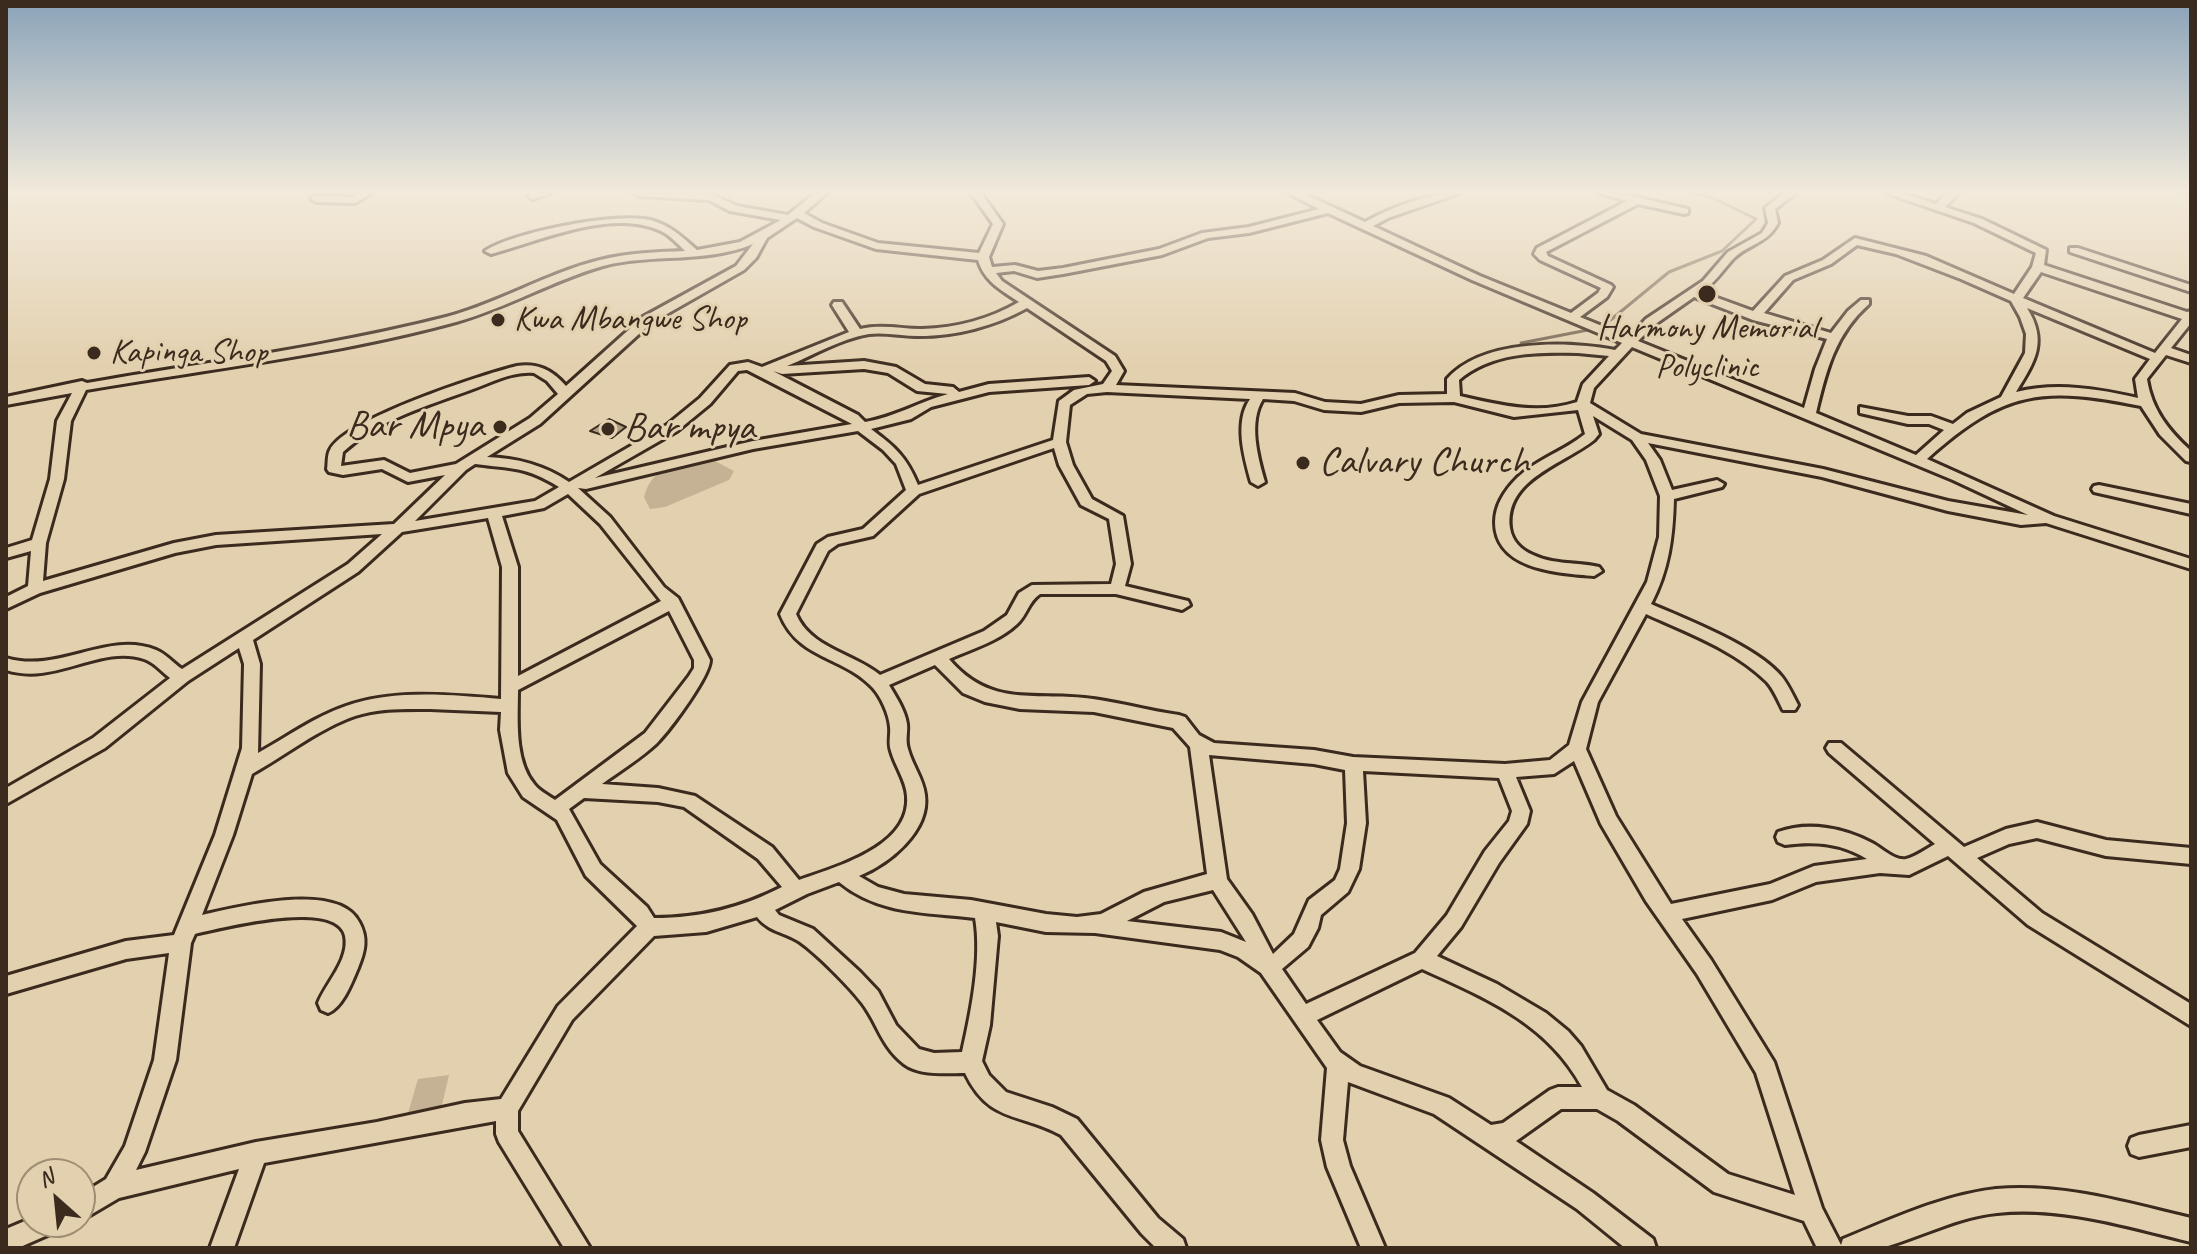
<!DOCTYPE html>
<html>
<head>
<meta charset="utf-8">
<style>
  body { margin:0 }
  #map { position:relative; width:2197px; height:1254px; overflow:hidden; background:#e3d0ae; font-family:Caveat,sans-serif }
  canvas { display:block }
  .frame { position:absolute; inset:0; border:8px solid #3b2a1e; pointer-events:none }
  .north { position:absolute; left:16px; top:1158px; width:80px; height:80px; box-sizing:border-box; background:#e3d0ae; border:2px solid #a08e74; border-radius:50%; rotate:333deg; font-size:22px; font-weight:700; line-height:32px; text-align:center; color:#3b2a1e }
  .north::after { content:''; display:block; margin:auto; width:28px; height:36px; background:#3b2a1e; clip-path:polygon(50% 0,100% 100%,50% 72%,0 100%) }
</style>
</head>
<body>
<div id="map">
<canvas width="2197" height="1254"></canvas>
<div class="frame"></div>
<div class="north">N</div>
</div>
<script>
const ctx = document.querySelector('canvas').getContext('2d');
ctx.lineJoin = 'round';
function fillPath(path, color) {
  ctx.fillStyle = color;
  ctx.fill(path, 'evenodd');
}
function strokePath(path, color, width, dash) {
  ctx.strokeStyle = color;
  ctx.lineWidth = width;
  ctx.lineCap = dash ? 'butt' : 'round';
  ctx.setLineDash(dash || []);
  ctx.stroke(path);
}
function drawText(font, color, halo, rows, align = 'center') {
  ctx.font = font + ' Caveat,sans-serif';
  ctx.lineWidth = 6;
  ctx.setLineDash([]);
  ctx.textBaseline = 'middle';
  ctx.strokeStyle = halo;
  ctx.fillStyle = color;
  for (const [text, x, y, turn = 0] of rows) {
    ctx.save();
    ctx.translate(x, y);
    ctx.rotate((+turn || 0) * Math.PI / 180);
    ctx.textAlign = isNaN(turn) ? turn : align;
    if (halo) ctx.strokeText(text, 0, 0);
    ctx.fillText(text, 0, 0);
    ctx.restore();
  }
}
const green = new Path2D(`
  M711 459 734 471 729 480 665 507 650 509 644 497C656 458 680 470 711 459Z
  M449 1075 441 1109 408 1113 418 1079Z`);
const stream = new Path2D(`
  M2181 193 2191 196
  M1602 327 1669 272 1722 251 1756 219 1713 198 1692 193
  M1521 343 1593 329`);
const building = new Path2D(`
  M609 419 626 427 612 438 590 431Z`);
const street = new Path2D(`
  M359 193H372L355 203 316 202 311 199 316 196 353 197Z
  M532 193H551L533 199 528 196Z
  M634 193 711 194 737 206 788 215 815 193H827L804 213 822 223 878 243 979 253 993 224 971 193H981L1003 224 989 257 992 267 1015 265 1038 271 1063 268 1159 249 1202 233 1249 227 1319 209 1288 193H1302L1365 222C1392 207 1429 193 1460 193L1388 218 1373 226 1480 276 1571 313 1598 293 1601 288 1540 260 1534 254 1537 248 1627 201 1599 193H1618L1688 209V213L1684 214 1638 204 1546 252 1548 256 1611 285 1613 287 1607 297 1580 317 1629 337 1646 319 1703 281 1728 252 1762 233 1768 223 1765 208 1784 193H1796L1775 209 1778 223C1766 245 1749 243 1733 259 1722 271 1715 283 1701 292L1753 311 1785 276 1823 260 1855 238 1926 256 2014 294 2032 267 2036 253 1974 223 1886 193H1902L1936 204 1947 193H1958L1945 207 1982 219 2046 250 2044 265 2187 312 2191 311V323L2171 348 2191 355V363L2166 355 2147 379C2152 410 2168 430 2191 451V462L2186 461 2160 435 2141 406C2042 386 2004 390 1927 459L2054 516 2191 559V569L2046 523 2021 525 1948 511 1822 477 1648 443 1660 460 1672 490 1717 480 1724 484 1722 487 1674 499C1673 537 1669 570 1651 604 1688 620 1758 647 1782 677 1789 686 1793 696 1798 705L1795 710H1783C1778 700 1774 690 1767 682 1735 650 1686 632 1646 614L1598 702 1586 749 1616 816 1671 904 1770 884 1814 866 1867 859C1841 843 1815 841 1785 845L1778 842 1776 837 1778 832C1809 821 1844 828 1872 843 1882 848 1894 861 1906 859 1915 857 1926 849 1935 844L1829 753 1826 748 1829 743H1841L1964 847 2006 829 2037 822 2106 840 2191 848V864L2106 856 2037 838 2009 844 1977 858 2042 913 2191 1004V1026L2028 925 1948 856 1909 875 1880 873 1816 882 1772 900 1682 919 1711 960 1774 1062 1822 1208 1841 1245 1843 1239C1892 1219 1943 1195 1996 1189 2062 1183 2128 1203 2191 1218V1242C2128 1227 2062 1206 1997 1213 1957 1217 1923 1236 1885 1247 1865 1253 1838 1248 1817 1248L1804 1221 1714 1192 1618 1121 1597 1109H1561L1516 1141 1593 1193 1653 1239 1656 1248H1625L1577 1209 1434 1114 1348 1082 1343 1140 1350 1166 1385 1248H1361L1327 1167 1321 1140 1327 1068 1261 973 1238 957 1220 950 1095 933 1046 932 996 922 998 936 990 1025 982 1061 989 1075 1006 1092 1052 1107 1077 1119 1158 1218 1183 1239 1186 1248H1156L1142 1234 1061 1135C1018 1112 989 1123 965 1073 946 1073 920 1076 904 1064 881 1046 878 1024 862 1003 849 986 817 954 800 942 785 932 769 932 757 917L706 932 654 936 572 1020 518 1111V1131L590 1248H564L499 1142 496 1134V1121L264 1163 234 1248H210L239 1169 119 1198 80 1221V1195L106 1179 125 1146 154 1060 169 953 126 959 6 994V976L126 941 174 935 215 835 242 748 244 664 239 648 188 681 105 748 6 804V788L93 738 170 678C162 672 154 662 144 659 100 644 55 686 6 670V658C59 674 108 630 156 650 166 654 173 663 182 669L348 564 382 534 216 545 175 553 40 593 6 609V597L28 586 31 551 6 558V548L32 540 50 479 57 421 72 393 6 405V397L82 381 87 383C207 362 328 347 446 317 499 303 547 273 600 260 628 253 657 252 685 251 678 244 670 235 661 231 611 208 540 241 491 254L485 251C513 232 617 212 650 220 670 225 682 237 697 250L740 242 781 220 730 211 709 200 639 196ZM1328 213 1472 280 1622 343 1615 350C1566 341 1482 339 1447 379V394L1399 395 1361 404 1325 402 1295 393 1116 385 1124 371 1115 356 1002 281 996 273 1014 271 1037 278 1063 274 1162 255 1208 238 1249 233ZM797 218 814 227 876 249 978 260C984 281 1001 290 1019 302 990 319 956 328 922 329 901 329 881 324 860 329L842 302H834L832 305 849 332 762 367 748 362 730 365 700 398 667 425 569 482C544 465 517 458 487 457L540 424 651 323 744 270 756 258 767 238ZM753 244 736 266 643 317 566 386C552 370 538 363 517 366 481 375 345 419 330 450 327 455 328 464 327 469L329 472 343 475 382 469 408 482 445 475 394 524 216 535 174 543 43 581 46 543 64 479 71 421 86 390C209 369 335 355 456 322 507 308 553 280 603 266 652 253 705 264 753 244ZM1857 245 1896 254 1961 279 2011 301 2020 317 2026 334 2025 353 2001 397 1967 413 1953 424 1931 416H1908L1860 407V413L1908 424H1929L1944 430 1916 455 1816 413C1826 371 1835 334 1869 304V300H1861L1848 311 1831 333 1764 313 1793 280 1831 264ZM2041 272 2182 319 2155 353 2023 298ZM1694 297 1753 320 1827 339 1815 369 1804 408 1638 341 1654 325ZM1027 308 1106 361 1112 371 1103 384 1074 390 1059 401 1053 440 918 485C906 456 895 447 871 429L911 419 931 407 989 392 1089 385 1095 381 1089 377 989 384 959 392 953 387 925 384 896 367 864 361 787 366C814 355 840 339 869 334 885 332 902 336 919 336 956 336 995 326 1027 308ZM2027 308 2150 359 2135 379 2138 398C2098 389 2057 382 2016 392 2035 361 2048 342 2027 308ZM1632 347 1953 480 2028 515 1948 501 1823 469 1641 434 1590 403 1594 388ZM1578 353 1609 356 1583 384 1577 402C1537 415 1500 405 1460 396L1459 380C1492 352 1537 352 1578 353ZM864 369 888 373 917 391 948 394C919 402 895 417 865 422L858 415 773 371 782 374ZM747 370 852 424 753 441 595 478 677 431 710 404 738 371ZM534 373 547 381 558 394 530 418 456 464 410 473 384 460 341 466 343 452C380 419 427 406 473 389 493 382 512 371 534 373ZM1107 392 1250 399C1234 422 1244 457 1251 482L1258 486 1265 482C1258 458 1248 422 1263 399L1294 401 1324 410 1361 412 1399 403 1454 402 1514 417 1578 410 1585 434C1564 451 1537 459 1517 478 1505 490 1495 505 1495 522 1495 570 1559 573 1594 576L1602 571 1599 567C1578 562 1554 565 1533 555 1521 550 1512 541 1510 528 1504 479 1564 464 1594 440L1599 434 1593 416 1632 440 1646 460 1660 496 1659 537 1647 582 1582 702 1569 745 1550 760 1505 764 1353 757 1314 750 1214 743 1199 735 1185 717 1179 715C1150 711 1122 703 1093 699 1036 691 991 709 949 659 972 649 999 641 1017 624 1027 615 1028 602 1040 594H1116L1182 610 1190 605 1188 601 1125 586 1131 564 1123 516 1092 499 1073 465 1066 442 1070 405 1087 394ZM858 431 883 450 896 464 906 490 863 529 828 537 817 544 780 614C798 660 844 656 873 688 881 697 889 714 890 727 891 735 888 742 891 751 895 766 906 780 907 796 911 847 835 867 799 880L772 847 695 796 658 788 602 784C620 771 641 758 657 743 670 730 710 676 710 660L678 598 664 587 610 517 578 488 586 489 753 449ZM1054 448 1059 465 1081 505 1109 519 1116 564 1111 584 1032 585 1019 593 1007 615 984 631 880 675C853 653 810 648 796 614L828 551 838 544 873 536 919 494ZM475 464C512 469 525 466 559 487L535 501 415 521 466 470ZM568 494 600 524 661 601 518 676V567L502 516 544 508ZM488 518 502 567 501 699C451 695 394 689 346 706 314 717 287 737 258 753L260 664 253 640 358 572 402 532ZM669 611 694 660V668L689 676 645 733 555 800C548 795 539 791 534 784 514 760 518 718 518 690ZM935 665 963 693 985 702 1020 709 1094 712 1173 728 1190 747 1207 874 1144 892 1101 914 1077 917 1046 914 971 900 904 894 878 887 859 876C889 864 930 831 925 795 923 778 912 765 908 749 905 740 908 732 907 724 905 710 896 697 889 685ZM430 709 501 712 500 730 508 773 523 797 557 820 586 876 637 926 558 1006 501 1099 465 1103 377 1122 256 1142 136 1170 145 1152 176 1060 191 943 195 934C221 928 337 898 345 936 350 959 326 983 318 1003L321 1010 328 1013C343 1007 352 982 358 968 365 951 368 938 359 922 338 881 238 907 202 915L233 835 252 774C286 755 318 729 355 716 379 708 405 709 430 709ZM1209 755 1314 764 1345 770 1347 823 1340 869 1335 880 1309 900 1294 934 1273 954 1252 914 1227 879ZM1574 761 1601 824 1646 901 1697 974 1756 1073 1795 1195 1728 1174 1634 1105 1607 1090 1581 1046 1568 1031 1546 1013 1497 984 1437 956 1461 927 1499 863 1527 824 1530 811 1516 777 1554 774ZM1363 771 1499 778 1512 811 1509 821 1485 851 1447 915 1415 953 1306 1004 1282 969 1308 947 1318 928 1321 915 1348 892 1359 869 1366 823ZM584 798 658 802 684 807 758 859 782 887C741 908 701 918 654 918L647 907 600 864 569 809ZM839 882C879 915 927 912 975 918 982 958 971 1012 962 1052L934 1053 919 1049 896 1025 878 991 860 972 813 929 779 915 775 910 807 894ZM1213 890 1246 942 1221 932 1127 921 1164 902ZM1422 969C1486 998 1547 1023 1582 1087H1558L1550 1090 1503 1123 1491 1125 1449 1098 1360 1066 1340 1052 1317 1020Z
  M2070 248H2078L2191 285V292L2070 252Z
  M2099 485 2191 504V514L2094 492 2092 489 2094 486Z
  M2191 1125V1147L2139 1157 2131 1154 2128 1146 2131 1138 2139 1135Z
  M32 1218V1222H63L59 1230 18 1248H6V1229Z`);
const markers = [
  [1707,294,10,"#3b2a1e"],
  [498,320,8,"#3b2a1e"],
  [94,353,8,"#3b2a1e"],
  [500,427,8,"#3b2a1e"],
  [608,429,8,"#3b2a1e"],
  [1303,463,8,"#3b2a1e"]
];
const farPoinames = [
  ["Kwa Mbangwe Shop",514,320],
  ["Harmony Memorial",1707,329,"center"],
  ["Polyclinic",1707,368,"center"],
  ["Kapinga Shop",110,353]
];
const poiNames = [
  ["Bar Mpya",484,427,"right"],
  ["Bar mpya",624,429],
  ["Calvary Church",1319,463]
];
fillPath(green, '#c5b294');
strokePath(stream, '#766450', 3);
fillPath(building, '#af9d81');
strokePath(building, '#3b2a1e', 2);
strokePath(street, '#3b2a1e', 6);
fillPath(street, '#e3d0ae');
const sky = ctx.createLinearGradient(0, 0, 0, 369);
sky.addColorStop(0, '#8aa3b9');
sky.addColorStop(0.52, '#f2eadb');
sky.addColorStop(1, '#f2eadb00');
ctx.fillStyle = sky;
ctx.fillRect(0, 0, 2197, 369);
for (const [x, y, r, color] of markers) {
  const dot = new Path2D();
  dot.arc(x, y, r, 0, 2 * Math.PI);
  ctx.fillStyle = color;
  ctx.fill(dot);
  strokePath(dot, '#e3d0ae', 3);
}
drawText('34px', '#3b2a1e', '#e3d0ae', farPoinames, 'left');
drawText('40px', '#3b2a1e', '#e3d0ae', poiNames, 'left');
</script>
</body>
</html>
